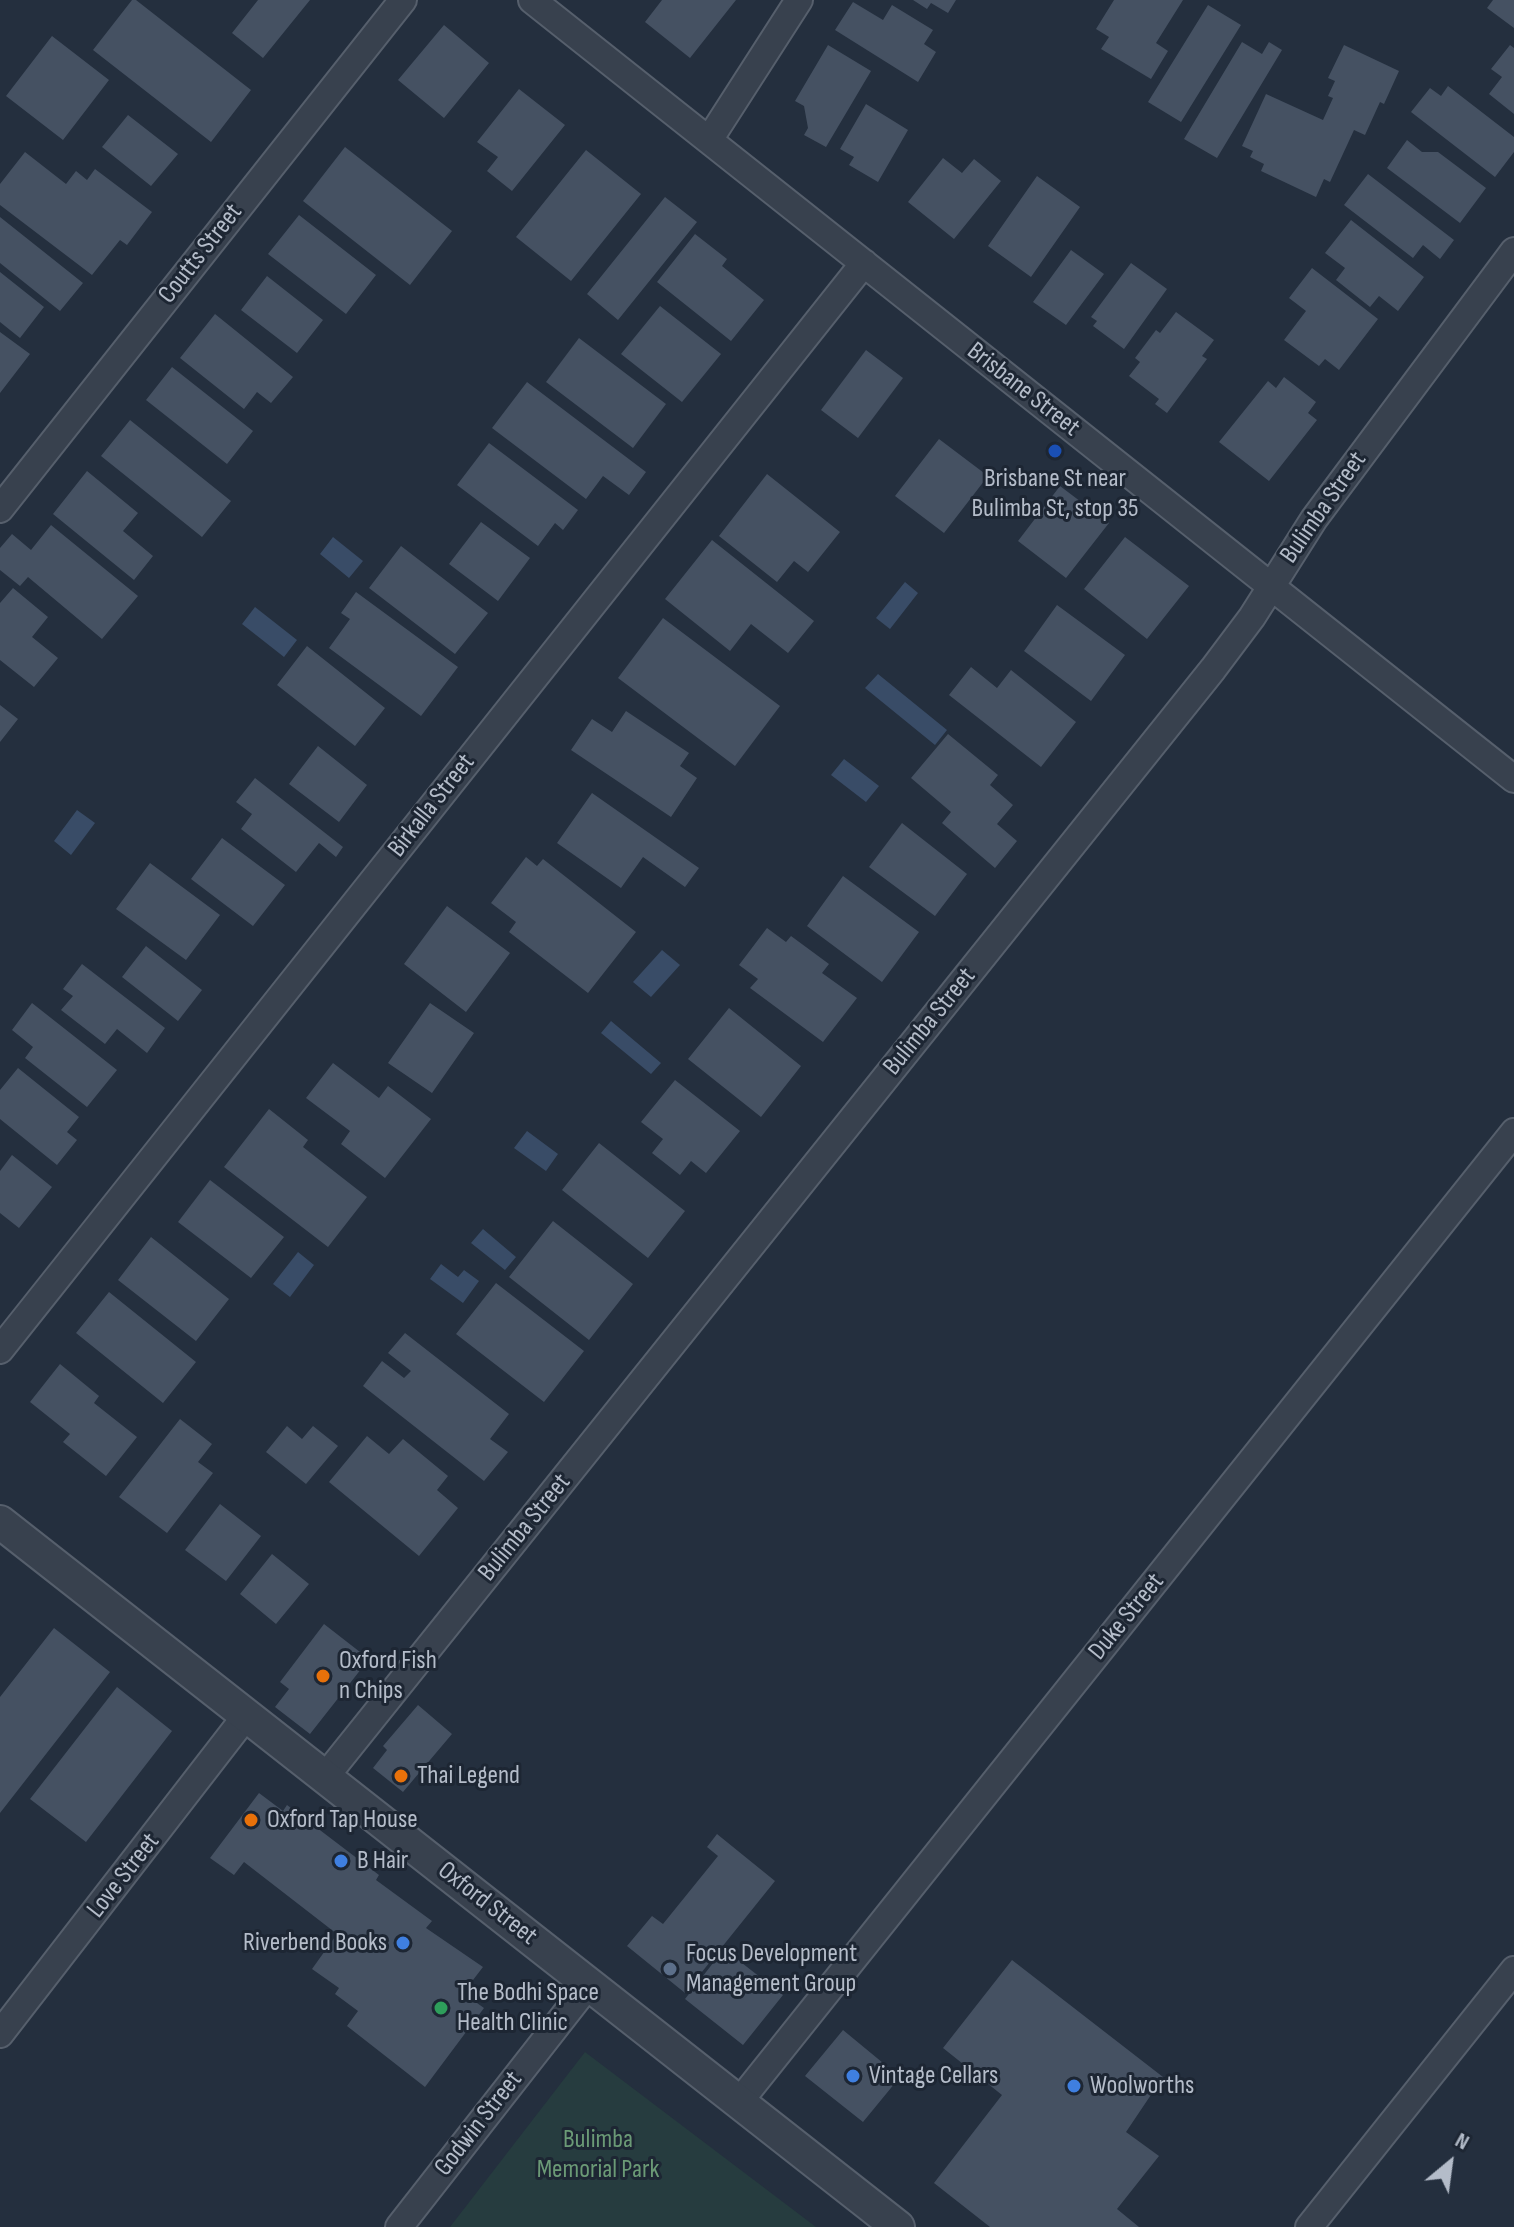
<!DOCTYPE html>
<html>
<head>
<meta charset="utf-8">
<style>
  body { margin:0 }
  #map { position:relative; width:1514px; height:2227px; overflow:hidden; background:#242f3e; font-family:"Sofia Sans Condensed",sans-serif }
  canvas { display:block }
  .north { position:absolute; left:1410px; top:2123px; width:80px; height:80px; -webkit-text-stroke:6px #1d2633; paint-order:stroke; rotate:29deg; font-size:22px; font-weight:700; line-height:32px; text-align:center; color:#b4bcc9 }
  .north::after { content:''; display:block; margin:auto; width:28px; height:36px; background:#b4bcc9; clip-path:polygon(50% 0,100% 100%,50% 72%,0 100%) }
</style>
</head>
<body>
<div id="map">
<canvas width="1514" height="2227"></canvas>
<div class="north">N</div>
</div>
<script>
const ctx = document.querySelector('canvas').getContext('2d');
ctx.lineJoin = 'round';
function fillPath(path, color) {
  ctx.fillStyle = color;
  ctx.fill(path, 'evenodd');
}
function strokePath(path, color, width, dash) {
  ctx.strokeStyle = color;
  ctx.lineWidth = width;
  ctx.lineCap = dash ? 'butt' : 'round';
  ctx.setLineDash(dash || []);
  ctx.stroke(path);
}
function drawText(font, color, halo, rows, align = 'center') {
  ctx.font = font + ' "Sofia Sans Condensed",sans-serif';
  ctx.lineWidth = 6;
  ctx.setLineDash([]);
  ctx.textBaseline = 'middle';
  ctx.strokeStyle = halo;
  ctx.fillStyle = color;
  for (const [text, x, y, turn = 0] of rows) {
    ctx.save();
    ctx.translate(x, y);
    ctx.rotate((+turn || 0) * Math.PI / 180);
    ctx.textAlign = isNaN(turn) ? turn : align;
    if (halo) ctx.strokeText(text, 0, 0);
    ctx.fillText(text, 0, 0);
    ctx.restore();
  }
}
const green = new Path2D(`
  M585 2052 816 2227H450Z`);
const water = new Path2D(`
  M333 537 363 561 349 578 320 554Z
  M905 582 918 593 890 629 876 618Z
  M255 607 297 640 284 657 242 624Z
  M878 674 947 730 935 745 865 688Z
  M844 759 879 786 866 802 831 775Z
  M77 810 95 823 71 855 54 841Z
  M662 950 680 965 651 997 633 982Z
  M611 1021 661 1063 651 1074 601 1033Z
  M527 1131 558 1154 546 1171 514 1148Z
  M483 1229 516 1257 505 1270 471 1243Z
  M298 1252 314 1265 290 1297 273 1284Z
  M441 1264 458 1277 464 1270 479 1281 463 1303 430 1279Z`);
const building = new Path2D(`
  M132 0H136L251 90 211 142 93 50Z
  M258 0H310L263 58 232 33Z
  M662 0H736L690 58 645 22Z
  M913 0H956L948 13 931 3 927 9Z
  M1114 0H1183L1156 43 1168 51 1151 79 1101 49 1109 37 1096 29Z
  M1493 0H1514V28L1487 8Z
  M853 2 883 20 892 5 933 30 924 44 936 52 918 82 835 30Z
  M1208 5 1241 25 1181 122 1148 102Z
  M444 25 489 63 444 118 398 80Z
  M52 36 109 80 63 140 6 96Z
  M1242 42 1262 54 1269 42 1282 50 1217 158 1184 139Z
  M828 45 871 71 826 147 804 135 808 128 804 106 795 101Z
  M1344 45 1399 71 1384 104 1380 102 1365 135 1354 130 1330 182 1324 179 1316 197 1261 171 1264 164 1250 157 1253 151 1242 146 1266 94 1323 120 1333 98 1328 96 1335 81 1328 78Z
  M1510 45 1514 48V114L1489 94 1502 77 1491 69Z
  M1448 86 1514 137V152L1495 177 1411 112 1430 88 1441 96Z
  M519 89 565 125 512 191 487 171 498 157 477 142Z
  M866 104 908 130 878 182 849 165 854 157 840 149Z
  M128 115 178 154 151 186 102 147Z
  M1407 140 1422 152H1438L1486 188 1460 223 1387 168Z
  M345 147 452 231 410 285 303 201Z
  M586 150 641 194 571 281 516 237Z
  M25 152 66 184 76 171 87 180 95 169 152 212 127 245 120 240 92 275 0 205V184Z
  M943 158 962 173 974 159 1001 181 954 239 908 202Z
  M1368 174 1454 240 1440 259 1423 245 1413 258 1344 205Z
  M1037 176 1080 207 1031 277 988 246Z
  M665 197 697 222 618 320 587 294Z
  M299 215 376 275 346 314 268 254Z
  M0 217 83 283 60 311 0 263Z
  M1351 220 1424 277 1398 311 1379 296 1370 307 1336 280 1345 268 1325 253Z
  M695 234 727 259 722 266 764 300 731 341 657 282Z
  M1071 250 1104 274 1066 325 1033 302Z
  M1131 263 1167 289 1124 349 1093 326 1097 321 1091 317Z
  M1312 268 1378 319 1339 370 1325 359 1319 366 1284 340 1306 311 1289 298Z
  M0 272 44 307 20 338 0 322Z
  M267 276 323 320 297 353 241 310Z
  M660 306 721 354 682 402 621 354Z
  M1176 312 1214 340 1202 356 1207 359 1167 413 1155 404 1159 399 1129 376 1140 362 1135 358 1156 330 1160 333Z
  M215 314 293 377 271 403 257 392 244 409 180 358Z
  M0 332 30 354 0 393Z
  M579 338 666 404 633 448 546 382Z
  M866 350 903 378 858 438 821 410Z
  M172 367 253 431 227 464 146 400Z
  M1284 377 1316 402 1308 413 1317 420 1269 481 1219 442 1268 381 1276 388Z
  M527 382 646 472 629 495 603 476 586 499 492 428Z
  M130 420 231 501 202 537 101 456Z
  M939 439 988 476 944 533 895 496Z
  M489 443 578 510 563 530 555 523 538 546 457 485Z
  M87 471 138 513 123 531 153 556 134 580 53 514Z
  M767 474 840 532 808 572 794 561 777 582 719 536Z
  M1060 486 1109 523 1066 578 1018 541Z
  M481 522 530 558 498 601 449 564Z
  M51 525 138 596 102 639 28 577 20 586 0 570V548L12 534 31 550Z
  M1125 537 1189 586 1147 639 1084 589Z
  M712 540 814 621 788 653 751 624 730 651 665 599Z
  M401 546 488 613 455 654 369 588Z
  M13 588 48 617 32 637 58 658 34 687 0 660V603Z
  M356 592 458 667 421 716 329 648 350 619 341 613Z
  M1057 605 1125 655 1091 701 1024 651Z
  M663 618 780 706 735 766 618 678Z
  M307 646 385 708 355 746 277 685Z
  M971 667 997 688 1011 670 1076 722 1041 767 949 695Z
  M0 705 18 719 0 742Z
  M626 711 689 753 680 766 697 778 671 817 571 750 592 719 612 732Z
  M948 734 998 775 990 785 1013 805 997 824 1017 841 995 868 942 823 951 812 911 778Z
  M318 746 367 785 339 822 289 784Z
  M255 778 343 847 336 857 319 843 296 872 241 829 252 814 236 802Z
  M592 793 699 868 685 887 643 857 621 888 557 843Z
  M902 823 967 874 935 916 869 867Z
  M222 838 285 885 253 926 191 879Z
  M526 857 537 866 543 859 636 932 588 993 509 932 516 922 491 903Z
  M150 863 220 915 186 960 116 909Z
  M843 876 919 932 882 982 807 926Z
  M447 906 510 953 466 1012 404 964Z
  M767 928 786 942 791 936 829 964 822 973 857 998 823 1042 750 988 758 979 739 965Z
  M146 946 202 990 178 1021 122 977Z
  M82 964 165 1028 147 1053 117 1029 105 1044 61 1010 73 996 63 989Z
  M32 1003 117 1070 87 1107 25 1058 33 1047 12 1030Z
  M430 1003 474 1033 432 1093 388 1063Z
  M729 1008 801 1066 761 1117 688 1059Z
  M333 1063 379 1098 388 1086 431 1119 385 1178 341 1144 350 1131 306 1098Z
  M18 1068 79 1117 67 1132 77 1140 57 1165 0 1119V1090Z
  M675 1080 740 1131 706 1173 691 1161 680 1175 652 1153 663 1139 641 1122Z
  M269 1109 308 1140 303 1147 367 1197 328 1247 224 1167Z
  M599 1143 685 1211 648 1258 562 1190Z
  M12 1155 52 1187 19 1228 0 1213V1171Z
  M210 1180 284 1237 251 1278 178 1222Z
  M553 1221 633 1284 589 1340 509 1277Z
  M151 1237 229 1299 196 1341 118 1280Z
  M496 1283 584 1351 544 1402 456 1334Z
  M109 1292 196 1362 163 1403 76 1333Z
  M405 1333 509 1414 490 1439 508 1452 484 1481 363 1386 382 1361 404 1378 411 1371 388 1353Z
  M60 1364 99 1396 94 1403 137 1437 106 1476 63 1442 70 1434 30 1402Z
  M180 1419 212 1444 198 1462 213 1473 167 1533 119 1497Z
  M287 1426 302 1439 313 1426 338 1446 306 1484 266 1452Z
  M367 1436 389 1454 403 1439 448 1476 437 1490 458 1508 419 1556 329 1482Z
  M220 1504 261 1536 226 1581 185 1550Z
  M272 1554 309 1584 276 1624 240 1594Z
  M324 1624 369 1659 310 1734 275 1707 289 1689 280 1682Z
  M54 1628 110 1672 0 1813V1697Z
  M117 1687 172 1731 86 1842 30 1799Z
  M418 1705 452 1734 403 1792 373 1768 387 1750 383 1746Z
  M259 1793 283 1811 287 1805 379 1875 376 1880 432 1921 426 1928 483 1967 463 1993 484 2008 425 2087 347 2026 358 2011 335 1994 339 1988 312 1969 337 1934 244 1862 234 1875 210 1858Z
  M717 1834 775 1881 685 1993 627 1946 652 1916 663 1924 718 1856 707 1847Z
  M724 1949 783 1995 743 2045 685 1999Z
  M1012 1960 1163 2077 1126 2132 1159 2156 1117 2209 1139 2227H990L934 2183 1002 2095 943 2048Z
  M843 2030 900 2077 863 2122 805 2076Z`);
const minor = new Path2D(`
  M532 0 1514 779
  M709 140 799 0
  M0 509 403 0
  M0 1350 864 263
  M325 1777 1213 669 1252 617 1314 519 1514 251
  M0 2034 246 1716
  M739 2102 1514 1132
  M399 2227 589 1984
  M1309 2227 1514 1970`);
const tertiary = new Path2D(`
  M0 1522 898 2227`);
const markers = [
  [1055,451,8,"#1a4fb4"],
  [323,1676,8,"#e8710a"],
  [401,1776,8,"#e8710a"],
  [251,1820,8,"#e8710a"],
  [341,1861,8,"#3f7fe0"],
  [403,1943,8,"#3f7fe0"],
  [670,1969,8,"#5c6f8a"],
  [441,2008,8,"#2e9e5b"],
  [853,2076,8,"#3f7fe0"],
  [1074,2086,8,"#3f7fe0"]
];
const streetNames = [
  ["Coutts Street",201,254,-52],
  ["Brisbane Street",1023,390,38],
  ["Bulimba Street",1324,508,-55],
  ["Birkalla Street",432,806,-52],
  ["Bulimba Street",930,1022,-51],
  ["Bulimba Street",525,1528,-51],
  ["Duke Street",1127,1617,-51],
  ["Love Street",124,1876,-52],
  ["Oxford Street",487,1904,38],
  ["Godwin Street",479,2124,-52]
];
const poiNames = [
  ["Brisbane St near",1055,479,"center"],
  ["Bulimba St, stop 35",1055,509,"center"],
  ["Oxford Fish",339,1661],
  ["n Chips",339,1691],
  ["Thai Legend",417,1776],
  ["Oxford Tap House",267,1820],
  ["B Hair",357,1861],
  ["Riverbend Books",387,1943,"right"],
  ["Focus Development",686,1954],
  ["Management Group",686,1984],
  ["The Bodhi Space",457,1993],
  ["Health Clinic",457,2023],
  ["Vintage Cellars",869,2076],
  ["Woolworths",1090,2086]
];
const parkNames = [
  ["Bulimba",598,2140],
  ["Memorial Park",598,2170]
];
fillPath(green, '#263c3f');
fillPath(water, '#394c67');
fillPath(building, '#455162');
strokePath(minor, '#565f6c', 30);
strokePath(tertiary, '#565f6c', 36);
strokePath(minor, '#38414e', 26);
strokePath(tertiary, '#38414e', 32);
for (const [x, y, r, color] of markers) {
  const dot = new Path2D();
  dot.arc(x, y, r, 0, 2 * Math.PI);
  ctx.fillStyle = color;
  ctx.fill(dot);
  strokePath(dot, '#1d2633', 3);
}
drawText('26px', '#b4bcc9', '#1d2633', streetNames);
drawText('26px', '#b4bcc9', '#1d2633', poiNames, 'left');
drawText('26px', '#6b9a76', '#1d2633', parkNames);
</script>
</body>
</html>
